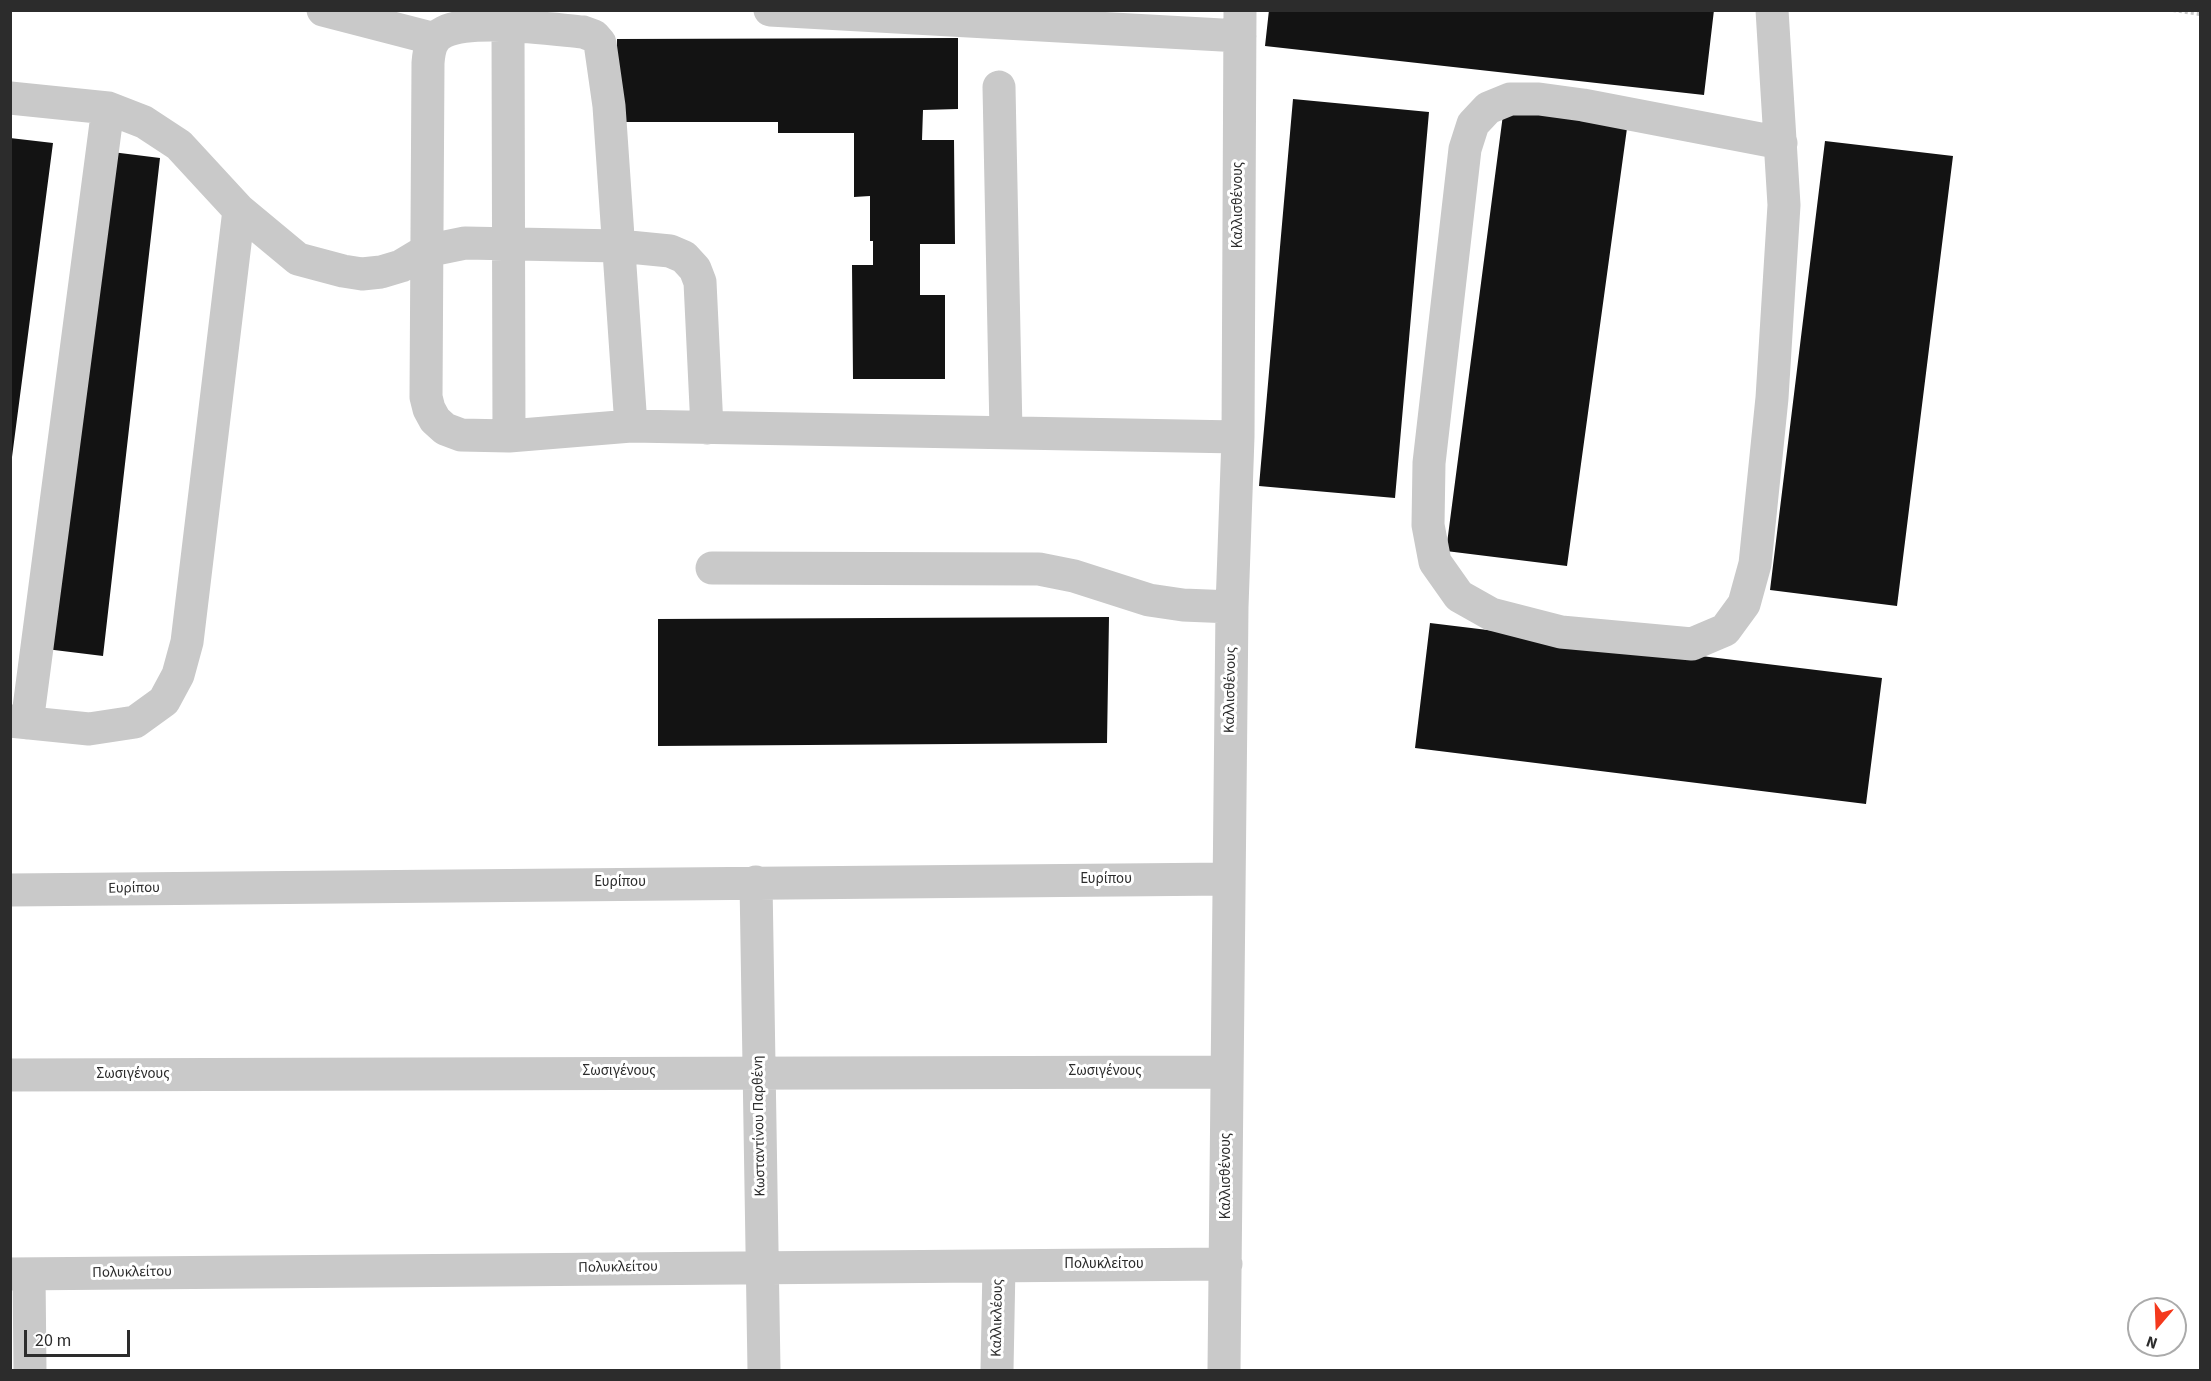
<!DOCTYPE html>
<html>
<head>
<meta charset="utf-8">
<style>
  body { margin:0 }
  #map { position:relative; width:2211px; height:1381px; overflow:hidden; background:#fff; font-family:"Source Sans 3",sans-serif }
  canvas { display:block }
  .frame { position:absolute; inset:0; border:12px solid #2c2c2c; pointer-events:none }
  .north { position:absolute; left:2127px; top:1297px; width:60px; height:60px; box-sizing:border-box; background:#fff; border:2px solid #ababab; border-radius:50%; rotate:199deg; font-size:16px; font-weight:700; line-height:24px; text-align:center; color:#2c2c2c }
  .north::after { content:''; display:block; margin:auto; width:21px; height:27px; background:#f4391d; clip-path:polygon(50% 0,100% 100%,50% 72%,0 100%) }
  .scale { position:absolute; left:24px; top:1330px; width:106px; height:27px; box-sizing:border-box; border:3px solid #2c2c2c; border-top:0; padding-left:8px; font-size:18px; line-height:21px; white-space:nowrap; color:#2c2c2c; -webkit-text-stroke:4px #fff; paint-order:stroke }
</style>
</head>
<body>
<div id="map">
<canvas width="2211" height="1381"></canvas>
<div class="frame"></div>
<div class="north">N</div>
<div class="scale">20 m</div>
</div>
<script>
const ctx = document.querySelector('canvas').getContext('2d');
ctx.lineJoin = 'round';
function fillPath(path, color) {
  ctx.fillStyle = color;
  ctx.fill(path, 'evenodd');
}
function strokePath(path, color, width, dash) {
  ctx.strokeStyle = color;
  ctx.lineWidth = width;
  ctx.lineCap = dash ? 'butt' : 'round';
  ctx.setLineDash(dash || []);
  ctx.stroke(path);
}
function drawText(font, color, halo, rows, align = 'center') {
  ctx.font = font + ' "Source Sans 3",sans-serif';
  ctx.lineWidth = 6;
  ctx.setLineDash([]);
  ctx.textBaseline = 'middle';
  ctx.strokeStyle = halo;
  ctx.fillStyle = color;
  for (const [text, x, y, turn = 0] of rows) {
    ctx.save();
    ctx.translate(x, y);
    ctx.rotate((+turn || 0) * Math.PI / 180);
    ctx.textAlign = isNaN(turn) ? turn : align;
    if (halo) ctx.strokeText(text, 0, 0);
    ctx.fillText(text, 0, 0);
    ctx.restore();
  }
}
const building = new Path2D(`
  M1269 10H1714L1704 95 1265 46Z
  M958 38V109L923 110 922 140H954L955 244H920V295H945V379H853L852 265H873V241H870V196L854 197V133H778V122H617V39Z
  M1293 99 1429 112 1395 498 1259 486Z
  M1504 107 1628 121 1567 566 1446 551Z
  M10 138 53 143 12 457H10Z
  M1825 141 1953 156 1897 606 1770 590Z
  M104 151 160 158 103 656 46 649Z
  M1109 617 1107 743 658 746V619Z
  M1430 623 1882 678 1866 804 1415 748Z`);
const path = new Path2D(`
  M2173 10 2200 14`);
const minor = new Path2D(`
  M323 10 435 39
  M770 10 1240 36
  M1772 10 1784 205 1772 398 1755 564 1744 604 1725 630 1692 644 1561 632 1491 614 1459 596 1435 562 1428 525 1429 463 1465 149 1473 124 1488 108 1510 99H1539L1583 105 1781 143
  M508 26 509 436
  M999 87 1006 432
  M10 98 108 108 144 122 179 145 239 210 298 259 343 271 362 274 381 272 401 266 426 251 465 243 619 246 670 251 684 257 695 269 700 282 707 428
  M631 426 609 106 600 43 594 36 583 32C550 29 473 18 444 32 431 38 429 50 428 63L426 397 429 409 435 420 445 429 461 435 509 436 631 426 1238 437
  M712 568 1039 569 1074 576 1149 600 1183 605 1232 607
  M10 721 89 729 135 722 164 701 178 675 187 642 239 210
  M27 723 108 108
  M756 882 764 1370
  M10 890 1229 879
  M10 1075 1227 1072
  M10 1274 1226 1264
  M29 1274 30 1370
  M997 1370 999 1266
  M1224 1370 1232 607 1238 437 1240 10`);
const streetNames = [
  ["Καλλισθένους",1239,205,-90],
  ["Καλλισθένους",1231,690,-89],
  ["Ευρίπου",1106,880],
  ["Ευρίπου",620,883],
  ["Ευρίπου",134,889,-1],
  ["Σωσιγένους",619,1072],
  ["Σωσιγένους",1105,1072],
  ["Σωσιγένους",133,1075],
  ["Κωσταντίνου Παρθένη",760,1126,-91],
  ["Καλλισθένους",1227,1176,-90],
  ["Πολυκλείτου",1104,1265],
  ["Πολυκλείτου",618,1268,-1],
  ["Πολυκλείτου",132,1273,-1],
  ["Καλλικλέους",998,1318,-89]
];
fillPath(building, '#131313');
strokePath(path, '#c9c9c9', 4, [3, 3]);
strokePath(minor, '#c9c9c9', 33);
drawText('15px', '#2c2c2c', '#fff', streetNames);
</script>
</body>
</html>
